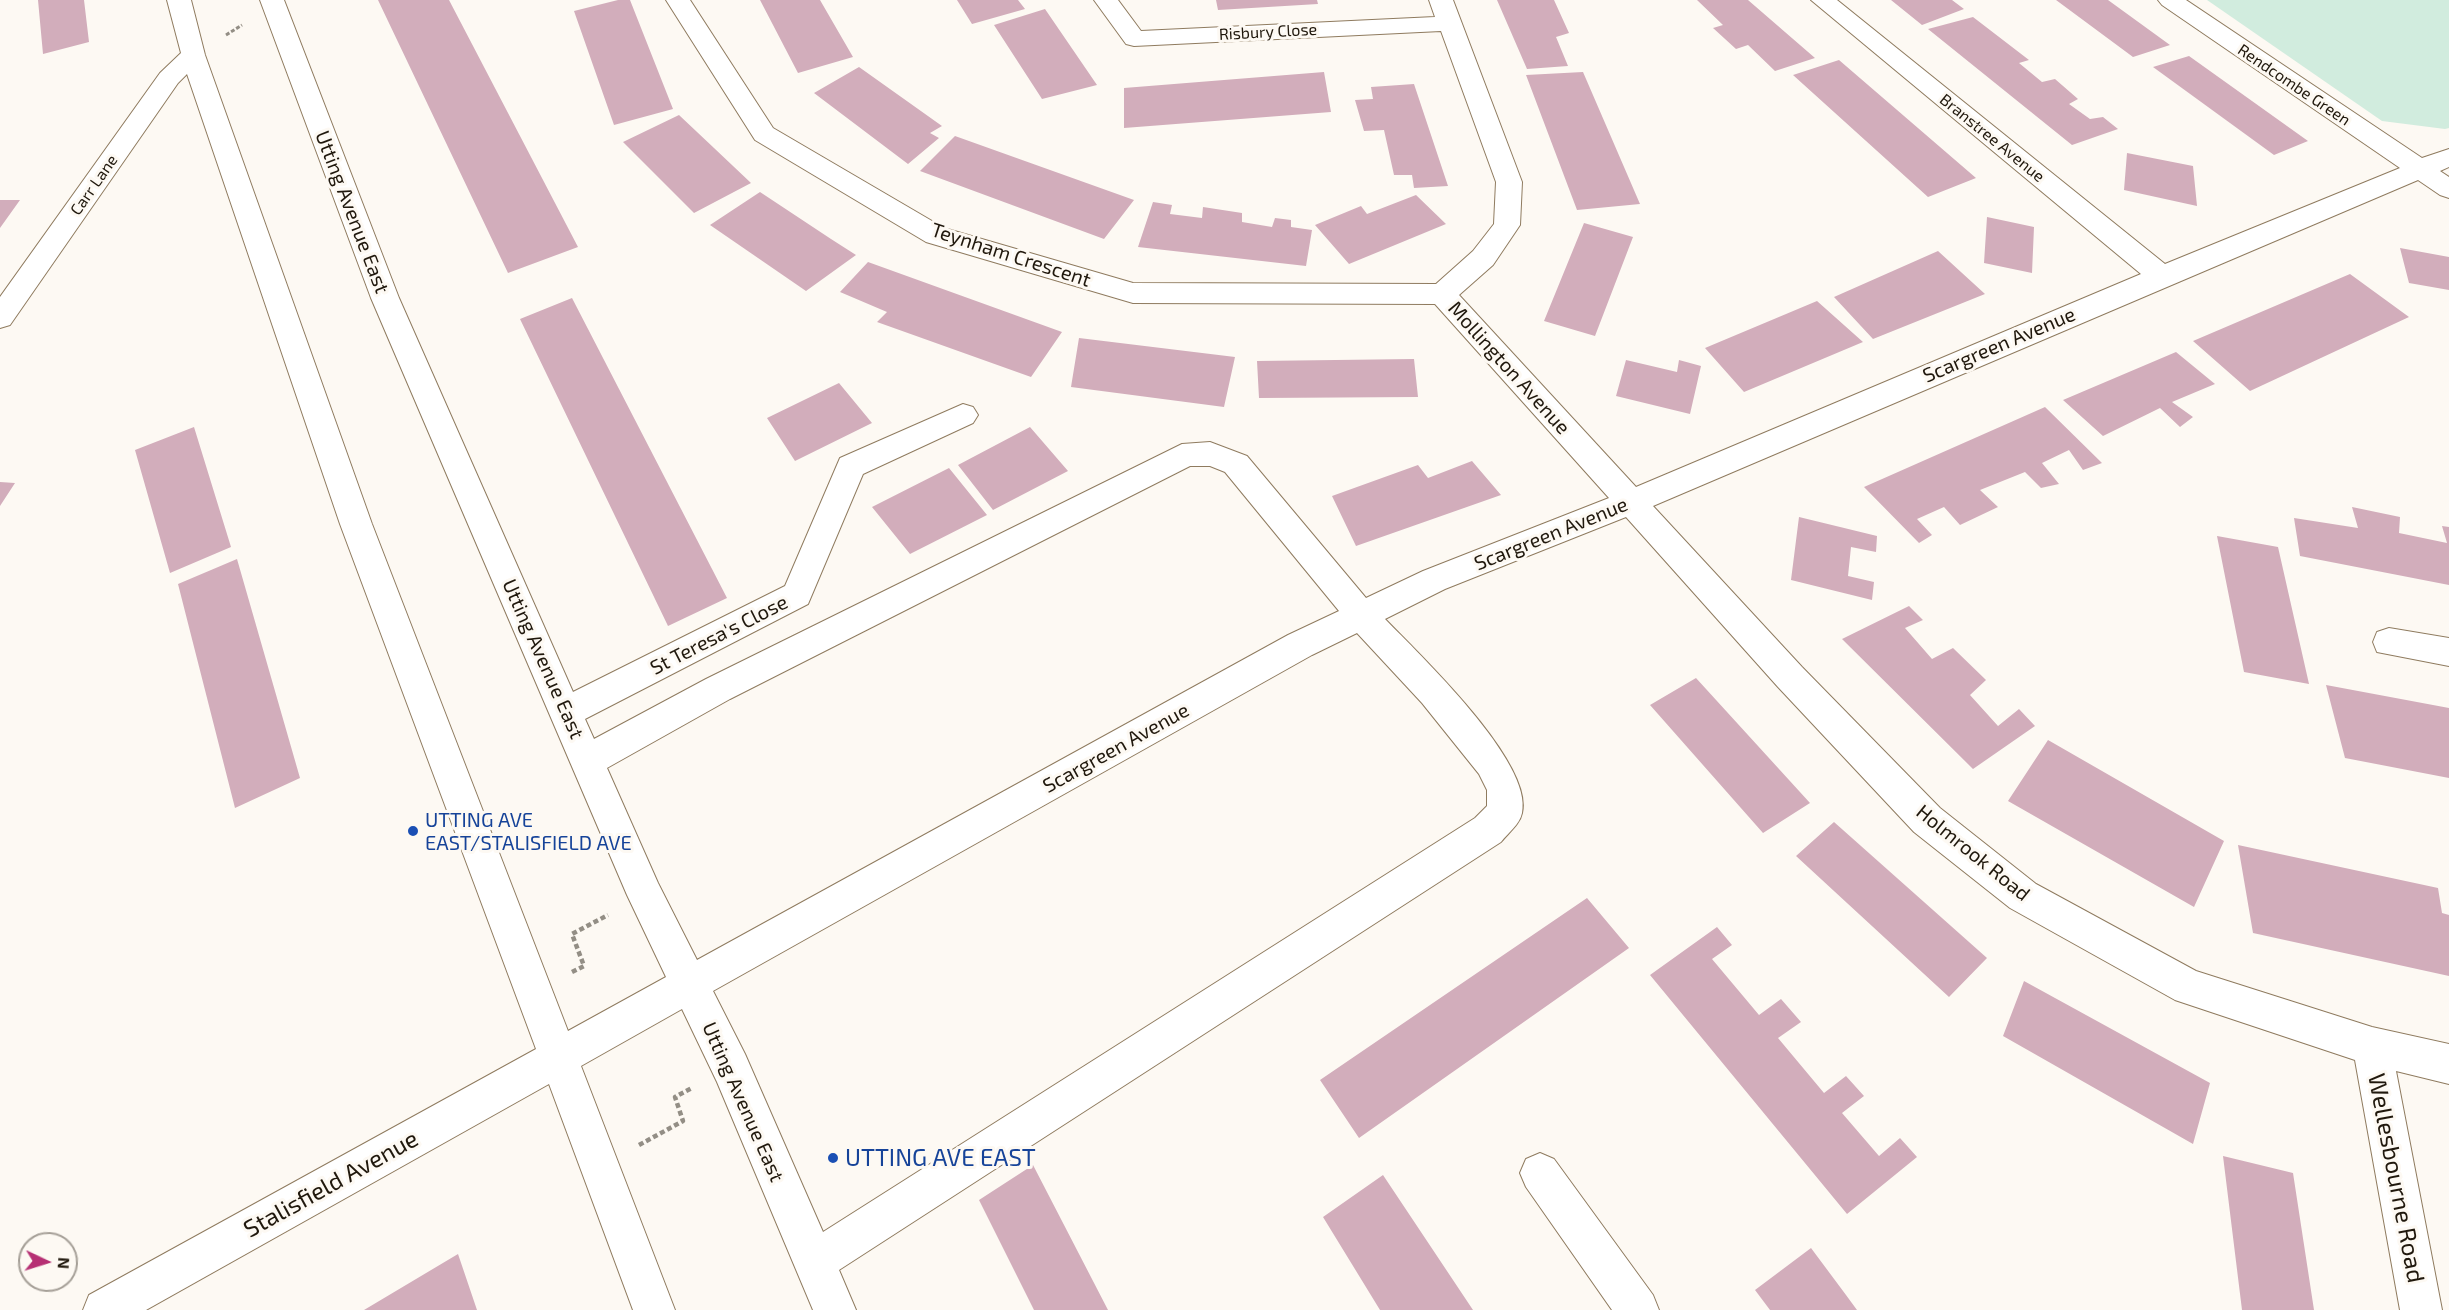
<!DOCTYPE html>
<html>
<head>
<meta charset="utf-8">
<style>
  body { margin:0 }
  #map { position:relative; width:2449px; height:1310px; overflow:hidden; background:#fdf9f3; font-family:"Exo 2",sans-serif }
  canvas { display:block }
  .north { position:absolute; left:18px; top:1232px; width:60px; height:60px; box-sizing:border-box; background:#fdf9f3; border:2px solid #a59f97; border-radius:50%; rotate:94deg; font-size:16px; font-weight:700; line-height:24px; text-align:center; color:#20180d }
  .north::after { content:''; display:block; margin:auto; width:21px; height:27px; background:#b63074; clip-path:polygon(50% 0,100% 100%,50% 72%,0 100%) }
</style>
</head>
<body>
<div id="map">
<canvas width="2449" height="1310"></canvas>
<div class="north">N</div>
</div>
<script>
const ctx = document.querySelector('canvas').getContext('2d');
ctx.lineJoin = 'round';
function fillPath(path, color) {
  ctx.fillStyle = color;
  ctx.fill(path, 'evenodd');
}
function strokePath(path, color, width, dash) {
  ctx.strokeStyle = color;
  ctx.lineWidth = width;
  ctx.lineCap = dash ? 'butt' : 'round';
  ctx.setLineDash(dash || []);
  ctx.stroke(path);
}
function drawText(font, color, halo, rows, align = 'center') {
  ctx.font = font + ' "Exo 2",sans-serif';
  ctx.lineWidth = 6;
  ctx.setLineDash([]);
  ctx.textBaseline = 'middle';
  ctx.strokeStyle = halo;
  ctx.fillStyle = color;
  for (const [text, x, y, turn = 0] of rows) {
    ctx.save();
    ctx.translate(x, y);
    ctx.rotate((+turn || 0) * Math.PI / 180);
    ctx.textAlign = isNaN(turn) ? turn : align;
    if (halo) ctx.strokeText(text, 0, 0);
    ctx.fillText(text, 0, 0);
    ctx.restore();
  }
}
const green = new Path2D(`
  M2207 0H2449V128L2445 129 2382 121Z`);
const building = new Path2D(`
  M38 0H84L89 42 43 54Z
  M378 0H449L578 247 508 273Z
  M618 0H630L673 109 614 125 574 11Z
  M760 0H820L853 57 798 73Z
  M957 0H1018L1025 9 972 24Z
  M1216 0H1317L1318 4 1218 10Z
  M1497 0H1554L1569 33 1556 37 1568 66 1527 69Z
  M1697 0H1748L1815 58 1775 71 1748 45 1736 49 1713 28 1723 25Z
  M1891 0H1952L1964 9 1922 25Z
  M2056 0H2108L2170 45 2133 57Z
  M1045 9 1097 85 1042 99 994 25Z
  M1973 17 2029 60 2019 63 2042 82 2055 79 2078 99 2069 104 2090 119 2103 117 2118 129 2072 145 1928 29Z
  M2189 56 2308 141 2274 155 2153 67Z
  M1839 60 1976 178 1928 197 1793 75Z
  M859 67 942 126 930 133 939 138 908 164 814 93Z
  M1324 72 1331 112 1124 128V88Z
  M1583 72 1640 204 1577 210 1526 75Z
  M1414 84 1448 186 1414 188 1412 175H1394L1384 130 1364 131 1355 100 1373 99 1371 87Z
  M679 115 714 148 751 183 694 213 623 142Z
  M955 136 1134 200 1104 239 920 171Z
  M2127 153 2193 166 2197 206 2124 190Z
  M760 192 831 239 856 255 806 291 710 225Z
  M1416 195 1446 224 1349 264 1315 225 1361 206 1367 214Z
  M0 200H20L0 228Z
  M1153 202 1172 205 1170 214 1202 218 1203 207 1242 213V222L1272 227 1275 218 1291 220V227L1312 230 1306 266 1138 247Z
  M1987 217 2034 227 2032 273 1984 263Z
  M1584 223 1633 237 1595 336 1544 321Z
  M2400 248 2449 257V290L2409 283Z
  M1938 251 1985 294 1873 339 1834 297Z
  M868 262 1062 332 1031 377 877 322 887 312 840 292Z
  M2350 274 2409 317 2250 391 2193 341Z
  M572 298 727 598 668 626 520 319Z
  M1817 301 1863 342 1744 392 1705 348Z
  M1079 338 1235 357 1224 407 1071 387Z
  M2176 352 2215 384 2172 402 2193 417 2180 427 2160 408 2103 436 2063 400Z
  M1414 359 1418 397 1259 398 1257 361Z
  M1626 360 1677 372 1679 360 1701 366 1690 414 1616 396Z
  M839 383 872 423 795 461 767 418Z
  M2045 407 2102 463 2083 470 2069 450 2042 463 2059 484 2041 488 2025 472 1980 490 1998 507 1960 525 1944 507 1917 519 1932 535 1919 543 1864 487Z
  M194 427 231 547 170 573 135 450Z
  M1030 427 1068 471 993 510 958 465Z
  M1472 461 1501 495 1356 546 1332 496 1418 465 1428 478Z
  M949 468 987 515 910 554 872 507Z
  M0 482 15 483 0 506Z
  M2352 507 2400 517 2399 533 2447 543 2442 526 2449 527V585L2300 556 2294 518 2358 528Z
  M1799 517 1877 536 1876 552 1851 547 1848 576 1874 582 1872 600 1791 580Z
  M2217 536 2278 547 2309 684 2244 672Z
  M237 559 300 778 235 808 178 584Z
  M1909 606 1923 620 1905 628 1932 659 1953 648 1986 680 1970 695 1998 726 2019 709 2035 726 1973 769 1842 639Z
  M1696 678 1810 803 1763 833 1650 705Z
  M2326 685 2449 708V778L2345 758Z
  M2048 740 2224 841 2194 907 2008 801Z
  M1834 822 1987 958 1949 997 1796 856Z
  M2238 845 2438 888 2442 913 2449 915V976L2253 933Z
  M1587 898 1629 948 1359 1138 1320 1080Z
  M1717 927 1732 945 1712 959 1759 1015 1781 999 1801 1022 1778 1038 1824 1093 1846 1076 1864 1096 1842 1113 1879 1156 1900 1138 1917 1157 1847 1214 1650 975Z
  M2024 981 2210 1083 2193 1144 2003 1036Z
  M2223 1156 2293 1173 2314 1310H2242Z
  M1033 1165 1108 1310H1034L979 1200Z
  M1383 1175 1473 1310H1380L1323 1217Z
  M1811 1248 1846 1295 1857 1310H1770L1755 1290Z
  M458 1254 477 1310H364Z`);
const pathFar1 = new Path2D(`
  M226 35 242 25`);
const path = new Path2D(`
  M572 972 584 966 572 934 608 915
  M639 1145 683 1121 675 1097 692 1088`);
const minor = new Path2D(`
  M167 0H191L205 55 372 524 568 1031 666 977 627 895 371 298 260 0H284L399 298 573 692 785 586 840 458 963 404 973 407 978 415 973 423 863 474 808 604 585 719 594 739 706 679 1182 444 1210 442 1247 456 1366 598 1423 571 1609 498 1435 304 1133 303 926 242 755 140 666 0H690L773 128 944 228 1133 283 1436 284 1473 251 1494 224 1496 182 1441 31 1134 46 1126 44 1094 0H1118L1141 31 1435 17 1429 0H1453L1522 182 1520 225 1493 265 1459 295 1636 487 2141 274 1811 0H1837L2165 264 2400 168 2162 5 2158 0H2186L2422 158 2449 149V167L2440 171 2449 177V198L2440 195 2418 180 1653 506 1802 667 1940 808 2036 884 2196 971 2372 1027 2449 1044V1084L2396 1071 2442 1310H2400L2355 1060 2175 1000 2010 908 1914 832 1778 687 1626 517 1445 589 1385 619C1419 654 1534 763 1522 813 1520 824 1508 833 1501 842L839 1270 856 1310H813L717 1082 682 1009 581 1066 675 1310H633L549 1084 146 1310H83L89 1295 536 1049 340 524 187 74 178 83 10 325 0 328V297L160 73 181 53ZM1190 466H1210L1225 472 1339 611 1288 635 697 960 658 883 607 768 730 699ZM1357 633 1422 703 1479 774 1487 790V806L1475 818 823 1232 745 1054 713 991 1312 655Z
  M2389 628 2449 638V666L2377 652 2373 642 2377 632Z
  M1540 1153 1554 1159 1653 1295 1659 1310H1612L1526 1187 1520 1173 1526 1159Z`);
const markers = [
  [413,831,6,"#1a4fb4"],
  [833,1158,6,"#1a4fb4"]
];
const farStreetnames = [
  ["Risbury Close",1268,32,-3],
  ["Rendcombe Green",2294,85,34],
  ["Branstree Avenue",1992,138,39],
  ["Carr Lane",94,185,-55]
];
const streetNames = [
  ["Utting Avenue East",352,212,69],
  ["Teynham Crescent",1011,255,18],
  ["Scargreen Avenue",1999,345,-23],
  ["Mollington Avenue",1509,368,48],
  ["Scargreen Avenue",1551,534,-22],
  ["St Teresa's Close",719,635,-27],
  ["Utting Avenue East",543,659,66],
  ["Scargreen Avenue",1116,748,-29],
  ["Holmrook Road",1973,853,39],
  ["Utting Avenue East",743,1102,66]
];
const transitNames = [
  ["UTTING AVE",425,820],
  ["EAST/STALISFIELD AVE",425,843]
];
const nearTransitnames = [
  ["UTTING AVE EAST",845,1158]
];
const nearStreetnames = [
  ["Wellesbourne Road",2396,1178,79],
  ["Stalisfield Avenue",331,1184,-29]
];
fillPath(green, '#d1ecde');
fillPath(building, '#d2adbb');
strokePath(minor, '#8f7b5f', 2);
strokePath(pathFar1, '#938e85', 3, [4, 2]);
strokePath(path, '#938e85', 4.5, [5, 3]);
fillPath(minor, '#fff');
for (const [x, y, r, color] of markers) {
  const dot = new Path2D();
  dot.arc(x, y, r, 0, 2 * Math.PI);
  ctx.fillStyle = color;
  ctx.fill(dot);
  strokePath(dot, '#fdf9f3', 2);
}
drawText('16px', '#20180d', '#fdf9f3', farStreetnames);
drawText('20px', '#20180d', '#fdf9f3', streetNames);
drawText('20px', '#164399', '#fdf9f3', transitNames, 'left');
drawText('24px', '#164399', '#fdf9f3', nearTransitnames, 'left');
drawText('24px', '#20180d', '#fdf9f3', nearStreetnames);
</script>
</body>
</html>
